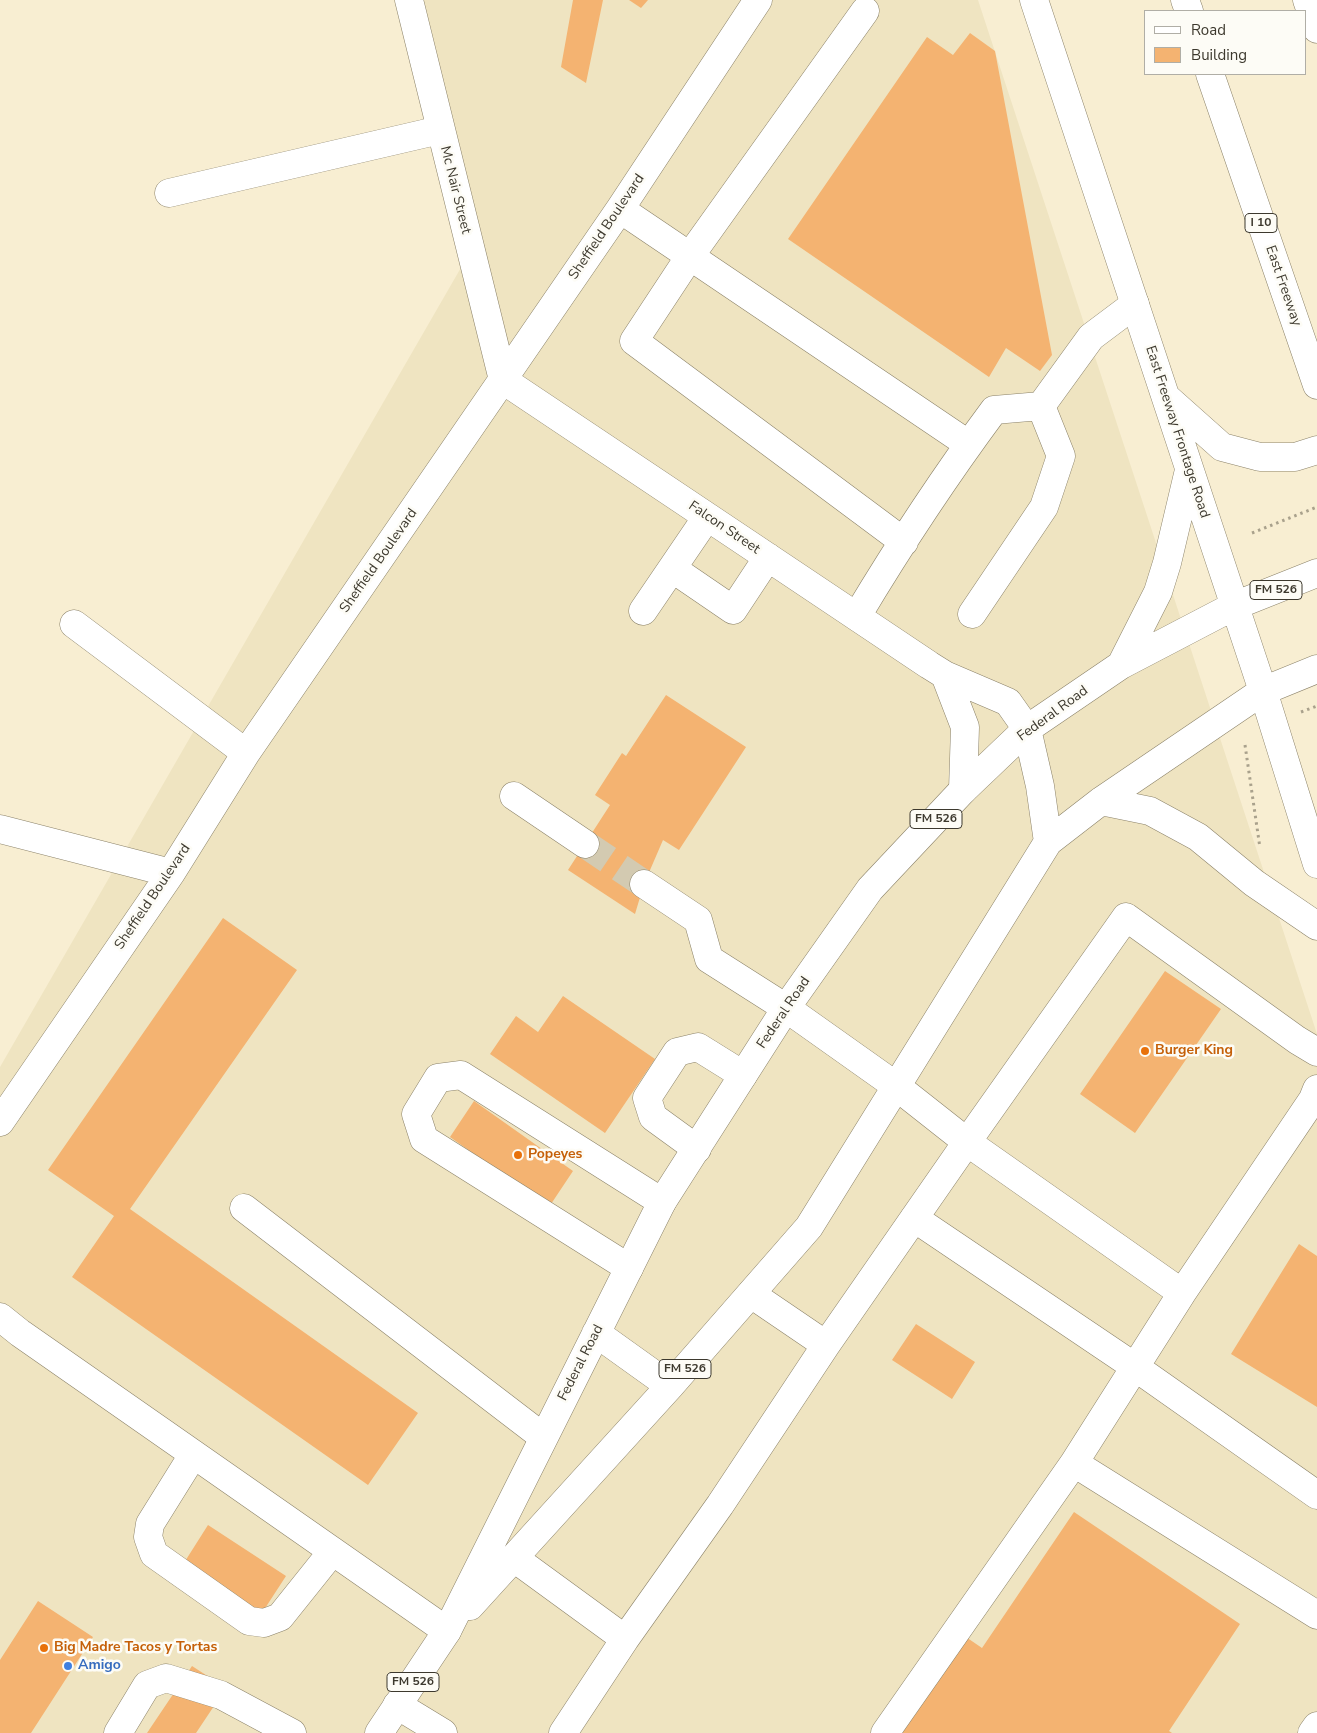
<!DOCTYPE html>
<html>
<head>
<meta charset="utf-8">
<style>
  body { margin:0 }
  #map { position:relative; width:1317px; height:1733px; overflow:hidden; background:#f8eed2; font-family:"Nunito Sans",sans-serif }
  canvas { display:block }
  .legend { position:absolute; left:1144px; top:10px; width:162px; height:65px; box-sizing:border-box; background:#fdfcf6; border:1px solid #b0aea6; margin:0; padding:6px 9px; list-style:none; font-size:15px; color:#3d392e }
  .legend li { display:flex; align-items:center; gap:10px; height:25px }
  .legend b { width:25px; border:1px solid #b0aea6 }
</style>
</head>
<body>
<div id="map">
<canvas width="1317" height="1733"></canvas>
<ul class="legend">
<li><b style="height:6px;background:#fff"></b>Road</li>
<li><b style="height:14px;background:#f4b371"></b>Building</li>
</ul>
</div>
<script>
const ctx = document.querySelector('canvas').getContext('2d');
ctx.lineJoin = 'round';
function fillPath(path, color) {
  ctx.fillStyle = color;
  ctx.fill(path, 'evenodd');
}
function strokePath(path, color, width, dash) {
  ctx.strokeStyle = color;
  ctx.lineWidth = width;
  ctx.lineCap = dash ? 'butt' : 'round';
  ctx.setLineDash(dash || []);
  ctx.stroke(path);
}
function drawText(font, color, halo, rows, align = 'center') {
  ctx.font = font + ' "Nunito Sans",sans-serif';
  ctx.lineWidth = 5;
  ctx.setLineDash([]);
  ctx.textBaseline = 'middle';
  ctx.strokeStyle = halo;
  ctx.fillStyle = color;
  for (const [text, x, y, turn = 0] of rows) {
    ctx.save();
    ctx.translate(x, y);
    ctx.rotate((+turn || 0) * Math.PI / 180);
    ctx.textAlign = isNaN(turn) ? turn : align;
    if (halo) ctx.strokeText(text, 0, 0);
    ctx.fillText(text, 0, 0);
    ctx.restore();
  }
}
const built = new Path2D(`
  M420 0H978L1317 1034V1733H0V1067L470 252Z`);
const building = new Path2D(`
  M573 0H603L586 83 561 67Z
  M629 0H648L641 8Z
  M970 33 995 51 1052 355 1040 371 1006 348 989 377 788 239 927 37 953 55Z
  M666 695 746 747 679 850 663 840 644 884 635 914 568 870 610 805 595 795 622 753 626 756Z
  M223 918 297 970 130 1209 418 1413 368 1485 72 1277 114 1216 48 1170Z
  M1165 971 1221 1009 1135 1133 1080 1094Z
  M563 996 655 1059 605 1133 490 1054 516 1016 538 1032Z
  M474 1101 573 1171 549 1207 450 1137Z
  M1299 1244 1317 1256V1407L1231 1354Z
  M916 1324 975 1362 952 1399 892 1360Z
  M1074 1512 1240 1624 1169 1731 1172 1733H898L963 1635 982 1648Z
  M208 1525 286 1576 260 1616 182 1566Z
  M38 1601 93 1637 31 1733H0V1660Z
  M192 1666 226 1688 196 1733H147Z`);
const minorTunnel = new Path2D(`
  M585 844 644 884`);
const path = new Path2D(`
  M1252 533 1317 507
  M1301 712 1317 706
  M1245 745 1260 848`);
const minor = new Path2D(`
  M409 0 503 380 929 665 945 675 1008 702 1027 729
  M865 11 690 256 634 341 904 542
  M169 193 440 130
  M620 209 968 444
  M673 569 733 610 768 557
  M643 611 707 517
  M972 614 1044 507 1061 456 1041 406
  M857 616C899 546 945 476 994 410L1041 406 1091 337 1135 304
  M74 624 246 753
  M945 675 965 727 963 790
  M514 796 585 844
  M0 829 171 873
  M644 884 698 920 709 959 786 1008
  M896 1086 967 1142 1126 917 1297 1040 1317 1052
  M0 1122 171 873 246 753 620 209 758 0
  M697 1149 653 1117 647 1098 677 1052 698 1047 743 1075
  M244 1208 543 1437
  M914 1218 1135 1367 1317 1495
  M629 1268 424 1139 416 1114 438 1078 461 1075 662 1202
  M1182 1293 1313 1099 1317 1089
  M751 1294 826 1345 967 1142 1182 1293 1074 1463
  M0 1317 20 1333 447 1631
  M193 1455 150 1524 148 1537 154 1554 249 1621 264 1623 280 1617 332 1552
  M514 1558 625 1639 720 1505 826 1345
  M397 1705 443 1733
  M118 1733 147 1685 166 1678 221 1695 292 1733
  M563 1733 625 1639
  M885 1733 1074 1463 1317 1615
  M1312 1733 1317 1726`);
const major = new Path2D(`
  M1034 0 1263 691 1317 864
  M1167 398 1222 447 1260 457H1295L1317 450
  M1121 665 1158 592 1167 563 1189 470
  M1027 729 1040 786 1048 842
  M1101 801 1150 811 1198 837 1254 883 1317 926
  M786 1008 896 1086
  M596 1333 670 1386
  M470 1606 670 1386 809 1227 1048 842 1101 801 1263 691 1317 669
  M379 1733 447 1631 662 1202 786 1008 870 889 963 790 1027 729 1121 665 1234 606 1317 573`);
const highway = new Path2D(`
  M1185 0 1189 11
  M1307 0 1317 29
  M1210 74 1317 385`);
const markers = [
  [1145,1051,5,"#e8710a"],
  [518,1155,5,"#e8710a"],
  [44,1648,5,"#e8710a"],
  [68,1666,5,"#3f7fe0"]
];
const shields = [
  [1261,223,32],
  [1276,590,52],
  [936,819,52],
  [685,1369,52],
  [413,1682,52]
];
const shieldNames = [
  ["I 10",1261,223],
  ["FM 526",1276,590],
  ["FM 526",936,819],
  ["FM 526",685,1369],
  ["FM 526",413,1682]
];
const streetNames = [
  ["Mc Nair Street",455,190,76],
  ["Sheffield Boulevard",607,227,-56],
  ["East Freeway",1283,286,71],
  ["East Freeway Frontage Road",1177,432,72],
  ["Falcon Street",724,528,34],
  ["Sheffield Boulevard",379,561,-55],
  ["Federal Road",1053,714,-36],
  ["Sheffield Boulevard",153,897,-56],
  ["Federal Road",784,1013,-56],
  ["Federal Road",581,1363,-63]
];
const foodNames = [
  ["Burger King",1155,1051],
  ["Popeyes",528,1155],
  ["Big Madre Tacos y Tortas",54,1648]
];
const shopNames = [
  ["Amigo",78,1666]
];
fillPath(built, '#efe4c1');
fillPath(building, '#f4b371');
strokePath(minorTunnel, '#d3cab1', 28, [28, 14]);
strokePath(minor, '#8b8269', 29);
strokePath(major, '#8b8269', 29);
strokePath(highway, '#8b8269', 29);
strokePath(path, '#a9a18c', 3, [2.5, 4]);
strokePath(minor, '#fff', 28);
strokePath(major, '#fff', 28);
strokePath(highway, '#fff', 28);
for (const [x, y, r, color] of markers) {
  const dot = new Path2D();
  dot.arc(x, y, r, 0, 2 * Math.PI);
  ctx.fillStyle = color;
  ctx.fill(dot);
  strokePath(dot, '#fdfcf6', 2);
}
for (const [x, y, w] of shields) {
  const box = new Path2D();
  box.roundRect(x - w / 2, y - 9.5, w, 19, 4);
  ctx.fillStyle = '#fdfcf6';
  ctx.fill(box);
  strokePath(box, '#3d392e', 1);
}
drawText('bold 12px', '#3d392e', null, shieldNames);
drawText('14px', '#3d392e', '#fdfcf6', streetNames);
drawText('bold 14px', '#c56008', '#fdfcf6', foodNames, 'left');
drawText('bold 14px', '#366cbe', '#fdfcf6', shopNames, 'left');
</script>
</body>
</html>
